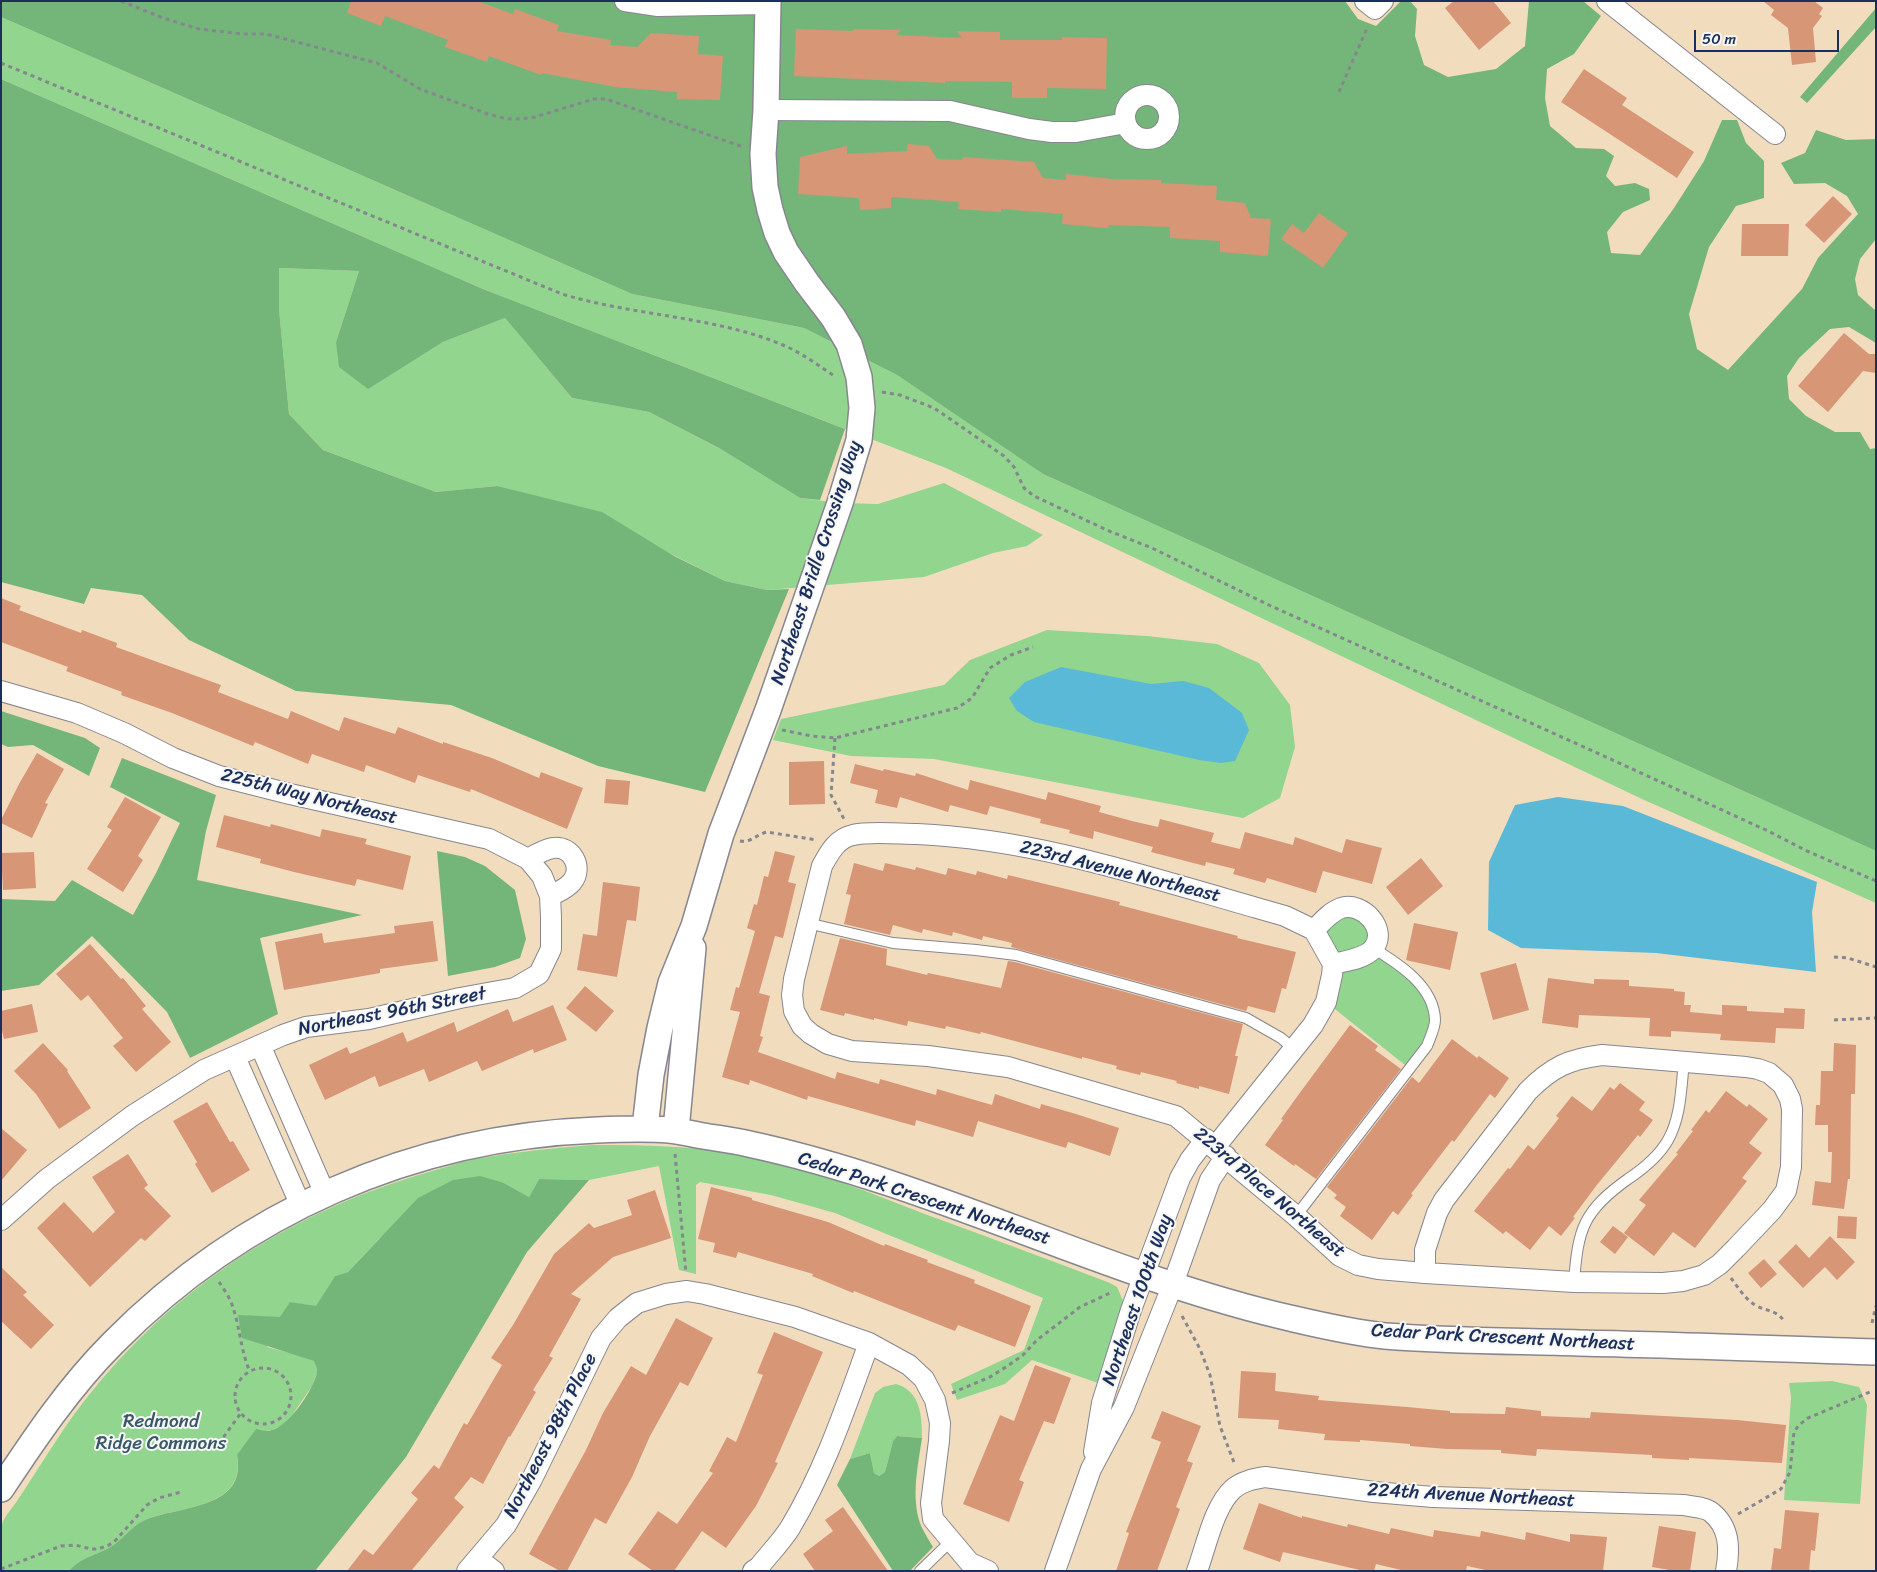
<!DOCTYPE html>
<html>
<head>
<meta charset="utf-8">
<style>
  body { margin:0 }
  #map { position:relative; width:1877px; height:1572px; overflow:hidden; background:#f2dcbe; font-family:Sriracha,sans-serif }
  canvas { display:block }
  .frame { position:absolute; inset:0; border:2px solid #1b2f5e; pointer-events:none }
  .scale { position:absolute; left:1694px; top:30px; width:145px; height:22px; box-sizing:border-box; border:2px solid #1b2f5e; border-top:0; padding-left:6px; font-size:15px; line-height:18px; white-space:nowrap; color:#1b2f5e; -webkit-text-stroke:4px #f6f6f2; paint-order:stroke }
</style>
</head>
<body>
<div id="map">
<canvas width="1877" height="1572"></canvas>
<div class="frame"></div>
<div class="scale">50 m</div>
</div>
<script>
const ctx = document.querySelector('canvas').getContext('2d');
ctx.lineJoin = 'round';
function fillPath(path, color) {
  ctx.fillStyle = color;
  ctx.fill(path, 'evenodd');
}
function strokePath(path, color, width, dash) {
  ctx.strokeStyle = color;
  ctx.lineWidth = width;
  ctx.lineCap = dash ? 'butt' : 'round';
  ctx.setLineDash(dash || []);
  ctx.stroke(path);
}
function drawText(font, color, halo, rows, align = 'center') {
  ctx.font = font + ' Sriracha,sans-serif';
  ctx.lineWidth = 4;
  ctx.setLineDash([]);
  ctx.textBaseline = 'middle';
  ctx.strokeStyle = halo;
  ctx.fillStyle = color;
  for (const [text, x, y, turn = 0] of rows) {
    ctx.save();
    ctx.translate(x, y);
    ctx.rotate((+turn || 0) * Math.PI / 180);
    ctx.textAlign = isNaN(turn) ? turn : align;
    if (halo) ctx.strokeText(text, 0, 0);
    ctx.fillText(text, 0, 0);
    ctx.restore();
  }
}
const green = new Path2D(`
  M1 17 632 294 804 328 897 375 1043 474 1876 851V903L1642 799 946 468 483 289 1 79Z
  M279 268 359 271 336 342 368 388 443 342 505 318 572 398 649 412 719 448 800 498 840 503 878 504 944 483 1043 535 1027 546 993 553 924 577 767 590 725 581 675 556 497 486 436 492 323 450 289 414 279 309Z
  M1047 630 1147 636 1217 644 1259 663 1290 705 1295 747 1280 798 1243 818 934 759 851 756 773 740 781 719 944 685 970 660Z
  M1359 909 1374 948 1426 990 1435 1021 1410 1069 1326 1002 1330 988 1320 939 1328 916Z
  M592 1145C650 1145 708 1146 765 1159 819 1172 871 1193 922 1213 985 1236 1048 1259 1110 1283L1117 1287 1124 1303 1104 1385 1032 1360 1005 1384 957 1400 951 1384 1024 1350 1043 1298 835 1213 771 1195 700 1182 696 1185V1274L679 1270 659 1166 589 1180 539 1179 529 1197 504 1183 379 1239 348 1272 335 1276 316 1307 290 1302 267 1347 305 1357 314 1361 318 1370 312 1386 297 1408 289 1420 281 1426 272 1430 264 1431 237 1455C247 1512 173 1505 141 1522 130 1528 122 1540 112 1546 96 1556 82 1556 69 1571H1C1 1560 0 1532 2 1524 5 1516 12 1508 17 1501 31 1480 44 1459 58 1438 143 1309 274 1217 422 1174 440 1169 457 1163 475 1159 514 1152 553 1148 592 1145Z
  M1832 1381 1859 1387 1867 1405 1860 1504 1784 1500 1791 1397 1789 1383Z
  M896 1384C921 1391 922 1417 922 1438L897 1436 893 1441 885 1472 879 1476 874 1473 870 1453 850 1459 875 1393 883 1387Z`);
const forest = new Path2D(`
  M1 1H1345L1358 19 1376 26 1401 1H1410L1417 9 1415 36 1424 65 1448 77 1496 69 1525 46 1529 1H1583L1601 16 1574 54 1547 69 1545 98 1550 126 1576 148 1604 149 1614 156 1606 176 1615 186 1635 183 1649 189 1650 200 1623 212 1607 232 1611 253 1640 255 1674 208 1704 161 1722 120H1737L1746 143 1764 161V198L1736 206 1709 247 1689 314 1697 349 1728 370 1802 289 1818 258 1858 214 1847 196 1825 183 1794 184 1781 163 1805 153 1816 130 1846 140 1876 139V239L1860 259 1855 279 1858 295 1876 311V343L1849 327 1830 329 1799 358 1787 376 1789 399 1806 416 1835 432H1860L1870 449 1876 448V851L1043 474 897 375 804 328 632 294 1 17Z
  M1876 8V27L1807 103 1800 97Z
  M1 79 483 289 845 429 820 500 800 498 719 448 649 412 572 398 505 318 443 342 368 389 339 367 336 342 359 271 279 268V309L289 414 323 450 436 492 497 486 602 512 674 556 725 581 767 590 789 589 705 792 598 766 451 705 296 691 189 640 142 595 91 588 84 604 1 582Z
  M1 711 85 738 100 748 89 776 33 745 8 747 1 744Z
  M122 758 216 795 206 831 197 880 362 915 260 938 278 1014 190 1058 167 1012 92 936 39 985 1 991V899L55 901 72 880 133 915 156 873 180 823 110 787Z
  M437 851 465 857 485 866 515 890 526 939 520 958 495 967 448 976Z
  M480 1176 504 1183 529 1197 539 1179 589 1180 527 1252 406 1457 315 1571H69C82 1556 96 1556 112 1546 122 1540 130 1528 141 1522 173 1505 248 1512 237 1455L256 1429C261 1430 266 1432 272 1430 289 1426 314 1389 317 1372 318 1368 315 1365 314 1361L242 1338 238 1315 280 1317 290 1302 316 1306 335 1276 348 1272 418 1198 453 1180Z
  M897 1436 922 1438C918 1465 911 1497 920 1523 923 1531 929 1540 933 1547L910 1571H893L837 1485 850 1459 870 1453 874 1473 879 1476 885 1472 893 1441Z`);
const water = new Path2D(`
  M1061 667 1151 684 1183 681 1209 688 1242 713 1249 730 1235 761 1221 763 1199 760 1034 722 1017 711 1009 698 1025 682Z
  M1558 797 1623 806 1817 882 1812 912 1816 972 1656 953 1521 948 1488 930 1489 862 1515 805Z`);
const building = new Path2D(`
  M351 1H477L513 14 515 9 559 25 557 31 611 40 610 45 637 47 651 33 699 36 698 54 723 56 720 100 677 99V92L615 87 542 73 541 75 489 56 487 62 445 47 448 40 385 16 381 26 347 13Z
  M1454 1H1493L1511 23 1479 50 1445 8Z
  M1763 1H1814L1823 8 1819 14 1822 16 1813 28 1816 62 1792 65 1788 28 1771 15 1774 10Z
  M796 29 853 31V29L901 30 896 35 962 38 957 31 1000 32V40H1062V37L1107 38 1106 89 1047 88V98H1012V82L945 81V83L794 76Z
  M1584 69 1627 98 1622 105 1694 152 1677 178 1561 102Z
  M908 144 929 146 937 159 962 160 963 157 1034 162 1043 178 1066 180V174L1112 179 1161 180V183L1217 186 1216 200 1245 203 1251 218 1271 219 1268 256 1220 252V241L1170 238V227L1109 225 1108 228 1062 224 1063 214 1001 209V212L958 209 959 202 891 197V208L860 210 859 198 798 194 800 157 847 146V154L907 151Z
  M1833 196 1852 214 1824 243 1805 225Z
  M1319 213 1348 233 1323 268 1281 239 1292 224 1304 233Z
  M1742 224H1789L1788 256H1741Z
  M1844 333 1869 354H1876V373L1863 371 1828 412 1798 386Z
  M1 598 21 606 19 610 81 633 82 630 117 643 116 647 221 685 218 692 288 719 291 711 339 731 344 717 395 734 398 727 443 744V742L492 758 539 778 541 772 583 788 567 829 471 789 470 792 418 775 415 783 366 765 364 772 312 754 308 764 255 742 253 746 172 713 121 695 122 692 66 671 68 667 1 642Z
  M37 753 64 769 45 803 48 804 32 838 1 823V820L19 784Z
  M824 761 825 804 789 805V762Z
  M855 764 883 771 884 769 915 776 916 773 968 790 970 780 1046 800 1048 792 1101 806 1099 812 1132 821 1158 827 1160 819 1214 833 1211 842 1240 849 1245 832 1293 845 1295 837 1342 853 1346 839 1382 848 1372 884 1323 871 1316 893 1267 878 1265 883 1233 874 1235 869 1206 862 1205 866 1151 852 1153 847 1094 831 1093 839 1069 833 1070 830 1040 823 1041 819 990 806 987 815 950 805 948 812 900 797 897 808 875 803 878 790 850 783Z
  M606 779 630 781 628 805 604 803Z
  M125 797 161 817 138 856 143 860 123 892 87 869 112 830 107 827Z
  M224 815 270 827 271 824 320 837 322 829 367 839 365 844 411 856 403 890 357 879 355 886 294 872 260 863 261 859 216 847Z
  M775 851 795 856 788 882 796 884 783 938 775 936 759 993 770 996 760 1036 763 1037 758 1052 835 1079 837 1072 879 1084 880 1079 936 1095 937 1089 992 1105 995 1094 1040 1109 1041 1104 1076 1114 1119 1128 1110 1156 1068 1142 1066 1148 978 1121 973 1137 916 1120 915 1126 808 1096 807 1100 750 1080 749 1085 722 1077 740 1012 730 1010 736 987 739 988 755 931 747 928 754 904 757 905 764 876 768 877Z
  M34 852 36 888 3 890 1 853Z
  M1421 858 1443 886 1408 915 1386 887Z
  M854 863 883 871 885 863 915 870 916 867 946 875 948 868 976 875 977 871 1007 879 1008 875 1120 902 1119 905 1238 936 1237 938 1296 952 1286 989 1282 988 1275 1013 1248 1006 1246 1011 1011 947 1012 943 983 936 982 940 953 932 952 936 923 929 922 933 893 925 890 935 844 924 851 895 846 894Z
  M603 882 640 887 636 921 627 920 617 977 577 970 583 934 597 936Z
  M433 921 438 961 380 969V973L284 990 275 942 322 933 324 943 395 933 394 926Z
  M1414 923 1458 932 1450 970 1406 960Z
  M840 938 887 949 886 965 927 975 928 973 1001 988 1008 961 1015 962 1243 1024 1235 1056H1238L1229 1094 1199 1086V1089L1176 1083 1177 1081 1141 1072 1140 1075 1116 1069 1117 1066 1082 1057V1059L981 1032 980 1034 946 1026 945 1029 908 1021 907 1026 874 1018V1020L845 1013 844 1016 820 1010Z
  M90 944 121 979 123 978 146 1006 142 1009 171 1042 136 1072 113 1046 123 1038 88 995 81 1001 56 974Z
  M1516 963 1529 1010 1493 1020 1480 973Z
  M1548 978 1594 984V979L1629 980V986L1674 989V991L1685 992 1684 1005H1691L1690 1012 1722 1015V1005L1747 1006V1011L1784 1013V1008L1805 1009 1804 1029 1776 1028 1775 1043 1720 1040 1721 1034 1671 1031V1037L1649 1036 1650 1018 1579 1015 1578 1028 1542 1023Z
  M585 986 614 1011 596 1032 566 1008Z
  M32 1004 38 1032 4 1039 1 1026V1011Z
  M553 1005 567 1040 534 1053 533 1049 482 1071 477 1061 429 1082 424 1069 379 1087 375 1076 325 1100 309 1065 347 1047 350 1054 403 1032 407 1042 454 1022 457 1032 508 1009 513 1022Z
  M1350 1025 1378 1046 1375 1050 1401 1069 1316 1179 1295 1164 1294 1166 1265 1145 1283 1120 1281 1119 1299 1094Z
  M1452 1039 1477 1058 1479 1056 1509 1078 1495 1098 1490 1094 1454 1142 1452 1140 1411 1194 1413 1195 1398 1215 1393 1211 1372 1240 1340 1216 1346 1207 1334 1198 1337 1195 1327 1187 1412 1077 1419 1083Z
  M43 1043 68 1070 67 1071 91 1108 59 1129 36 1094 14 1071Z
  M1834 1043 1856 1045 1855 1094H1851L1850 1179H1848L1844 1209 1812 1205 1815 1181 1831 1183 1832 1152H1828V1125H1815L1816 1105H1820L1821 1071H1833Z
  M1620 1083 1645 1102 1639 1110 1653 1120 1640 1137 1638 1135 1596 1186 1573 1217 1575 1218 1561 1236 1549 1226 1530 1250 1506 1231 1503 1234 1474 1211 1508 1168 1510 1169 1528 1145 1534 1150 1559 1118 1556 1116 1572 1096 1592 1111 1610 1087 1614 1090Z
  M1726 1091 1747 1107 1749 1104 1768 1119 1749 1143 1762 1153 1742 1178 1747 1181 1695 1248 1673 1232 1654 1256 1624 1233 1646 1205 1639 1200 1678 1154 1676 1153 1693 1131 1691 1130 1706 1110 1709 1113Z
  M207 1102 230 1142 233 1141 250 1170 212 1193 195 1164 197 1162 173 1121Z
  M1 1128 27 1150 1 1181Z
  M128 1154 148 1185 144 1188 171 1216 145 1241 141 1238 90 1287 37 1228 64 1202 93 1233 115 1212 92 1177Z
  M711 1187 752 1198V1200L828 1222 884 1246 885 1244 928 1260 927 1262 975 1280 974 1283 1031 1306 1015 1347 958 1325 955 1331 854 1291 853 1293 812 1276 813 1274 738 1252 736 1258 713 1252 715 1243 698 1239Z
  M655 1190 671 1238 613 1257 571 1294 581 1299 549 1356 553 1358 533 1390 536 1392 510 1437 509 1436 483 1484 471 1477 454 1498 464 1507 411 1571H347L364 1549 373 1555 418 1499 411 1493 434 1465 439 1469 464 1423 467 1425 502 1365 491 1358 513 1325 554 1254 589 1223 594 1228 632 1215 627 1200Z
  M1838 1216 1857 1217 1856 1239 1837 1238Z
  M1613 1226 1628 1237 1615 1254 1600 1242Z
  M1830 1236 1855 1262 1837 1280 1825 1267 1803 1288 1778 1262 1796 1244 1809 1258Z
  M1764 1259 1777 1274 1761 1288 1748 1273Z
  M1 1267 27 1292 23 1295 54 1325 31 1349 1 1321Z
  M676 1318 713 1338 688 1386 680 1382 650 1436 632 1477 606 1524 595 1518 567 1571H560L529 1554 586 1450 603 1413 631 1366 646 1375Z
  M774 1332 823 1352 775 1462 778 1463 756 1506 726 1548 702 1531 674 1571H653L628 1554 658 1511 677 1524 713 1473 709 1471 727 1437 736 1442 763 1375 757 1373Z
  M1035 1365 1071 1378 1054 1424 1044 1421 1019 1480 1024 1482 1009 1522 963 1504 1000 1415 1014 1421Z
  M1241 1371 1276 1373 1275 1391 1319 1396 1318 1400 1407 1407 1450 1411V1413L1505 1414 1506 1407 1541 1411V1416L1590 1418 1591 1412 1628 1414 1737 1420 1786 1425 1782 1463 1689 1458V1460L1652 1458V1455L1537 1449 1536 1456 1501 1453V1450L1447 1449 1410 1446V1444L1360 1440V1442L1324 1440 1325 1434 1278 1429 1279 1420 1238 1418Z
  M1162 1411 1201 1426 1187 1461 1193 1463 1176 1507 1180 1509 1157 1571H1116L1129 1533 1126 1532 1161 1442 1151 1438Z
  M1259 1503 1302 1518V1516L1347 1527 1348 1524 1389 1534 1391 1528 1433 1537 1434 1530 1480 1537 1481 1531 1525 1540 1526 1532 1570 1542V1534L1607 1537 1603 1571H1490L1467 1566 1466 1571H1405L1376 1564 1374 1571H1364L1283 1552 1280 1562 1243 1549Z
  M843 1507 888 1571H815L803 1554 833 1531 825 1520Z
  M1785 1510 1819 1513 1815 1551 1811 1550 1809 1571H1771L1774 1548 1781 1549Z
  M1659 1526 1696 1532 1690 1571H1675L1652 1567Z`);
const path = new Path2D(`
  M121 1 163 18 199 29 243 34H266L377 63 420 89 488 114 507 119H521L535 117 594 99H606L743 147
  M1 63 562 294C634 316 714 316 783 345 802 353 819 366 836 377
  M1339 92 1368 26
  M882 392 900 395 934 408 1004 456 1014 467 1024 488 1034 496 1109 531 1152 548 1271 606 1595 752 1768 831 1807 851 1876 881
  M782 730 812 736 835 738 957 708 972 698 990 668 1011 655 1033 647
  M835 738 831 795 844 819
  M740 841C751 843 757 834 767 832L817 840
  M1834 957 1848 958 1876 967
  M1834 1020 1876 1018
  M675 1154 686 1273
  M1731 1278C1738 1287 1745 1299 1755 1305 1767 1312 1776 1309 1785 1322
  M219 1282C223 1288 228 1295 231 1302 240 1325 240 1349 250 1372
  M1182 1316 1200 1349 1210 1375 1220 1426 1235 1465
  M1872 1323 1876 1306
  M235 1396a28 28 0 1 1 56 0a28 28 0 1 1-56 0Z
  M952 1393 990 1377 1009 1365 1023 1355 1037 1340 1080 1307 1110 1293
  M214 1450 241 1413
  M1738 1514 1781 1489 1790 1472 1794 1432 1799 1425 1808 1418 1870 1392
  M1 1569 61 1546 75 1545 91 1549H98L109 1545 116 1540 147 1505 159 1498 181 1492`);
const service = new Path2D(`
  M807 923 893 943 976 950 1016 955 1246 1018 1281 1038 1294 1049
  M1296 1216 1427 1046C1430 1038 1435 1028 1435 1020 1434 986 1399 964 1373 948
  M1574 1282C1578 1229 1583 1211 1628 1179 1643 1169 1659 1156 1668 1140 1681 1117 1681 1088 1684 1062
  M920 1571 951 1541`);
const minor = new Path2D(`
  M625 1 658 6 768 4
  M1365 1 1375 9 1383 1
  M1607 1 1775 134
  M1125 117a22 22 0 1 1 44 0a22 22 0 1 1-44 0Z
  M766 110 950 111 1029 129 1052 132H1076L1126 123
  M1 691 77 713 124 733 173 758 219 776 290 794 489 839 528 859 542 876 550 896 551 917V949L539 974 515 988 460 998 369 1019 306 1027 283 1035 204 1070 132 1116 47 1179 1 1220
  M528 859C535 855 545 849 553 848 571 845 584 867 572 882 566 889 558 892 550 896
  M1314 930C1321 923 1330 912 1341 908 1362 901 1389 929 1373 949 1364 959 1345 961 1333 964
  M260 1045 325 1194
  M235 1057 301 1206
  M1215 1147 1313 1025 1326 1002 1332 975 1333 964 1314 930 1285 916 1257 908C1145 876 1034 839 917 834 901 834 868 831 853 835 837 838 829 853 822 866L794 979 792 995 794 1011 802 1026 811 1034 828 1044 852 1051 928 1056 1008 1067 1176 1116 1296 1216 1340 1256 1358 1265 1378 1269 1425 1273 1574 1282 1663 1283 1683 1281 1704 1275 1720 1264 1736 1248 1772 1210 1786 1191 1791 1167 1792 1109 1790 1099 1783 1085 1769 1073 1758 1069 1746 1067 1602 1055C1569 1059 1552 1067 1528 1091L1444 1200 1437 1213 1425 1250V1273
  M1094 1452 1102 1403 1131 1310 1180 1178 1190 1160 1206 1139
  M478 1559 494 1571
  M467 1571 506 1525 532 1479 601 1338 618 1318 637 1303 666 1294 687 1291 705 1294 795 1317 869 1343 909 1365 924 1379 935 1400 940 1423 939 1441 931 1503 933 1519 970 1563 988 1571
  M753 1571 759 1567C769 1554 782 1541 790 1528 825 1470 846 1406 869 1343
  M1055 1571 1091 1469 1124 1407 1173 1284 1210 1180 1226 1156
  M1197 1571C1206 1547 1214 1506 1233 1489 1242 1481 1254 1479 1265 1477L1374 1492 1433 1497 1684 1505C1692 1507 1705 1507 1711 1512 1730 1527 1730 1549 1726 1571`);
const tertiary = new Path2D(`
  M645 1128 651 1075 660 1028 671 983 694 926 721 834 768 710 840 503 859 440 862 408 859 377 849 344 833 317 807 283 786 252 777 233 770 210 765 187 763 154 766 110 768 1
  M676 1130 693 948
  M1 1489C35 1438 69 1387 113 1343 242 1212 413 1137 597 1130 621 1129 645 1128 669 1130 682 1131 695 1135 709 1137 722 1139 736 1141 749 1144 936 1184 1108 1277 1294 1319 1324 1326 1355 1333 1385 1336 1449 1341 1515 1341 1579 1343 1678 1345 1777 1349 1876 1352`);
const streetNames = [
  ["Northeast Bridle Crossing Way",817,563,-72],
  ["225th Way Northeast",309,797,14],
  ["223rd Avenue Northeast",1120,872,14],
  ["Northeast 96th Street",392,1012,-11],
  ["223rd Place Northeast",1269,1193,40],
  ["Cedar Park Crescent Northeast",924,1199,18],
  ["Northeast 100th Way",1138,1300,-71],
  ["Cedar Park Crescent Northeast",1503,1338,3],
  ["Northeast 98th Place",551,1436,-63],
  ["224th Avenue Northeast",1471,1496,3]
];
const parkNames = [
  ["Redmond",161,1422],
  ["Ridge Commons",161,1444]
];
fillPath(green, '#91d58e');
fillPath(forest, '#74b679');
fillPath(water, '#59b9d7');
fillPath(building, '#d79676');
strokePath(service, '#86868e', 12);
strokePath(minor, '#86868e', 22);
strokePath(tertiary, '#86868e', 28);
strokePath(path, '#86868e', 3, [4, 4]);
strokePath(service, '#fff', 10);
strokePath(minor, '#fff', 20);
strokePath(tertiary, '#fff', 25);
drawText('19px', '#1b2f5e', '#f6f6f2', streetNames);
drawText('19px', '#38586a', '#f6f6f2', parkNames);
</script>
</body>
</html>
